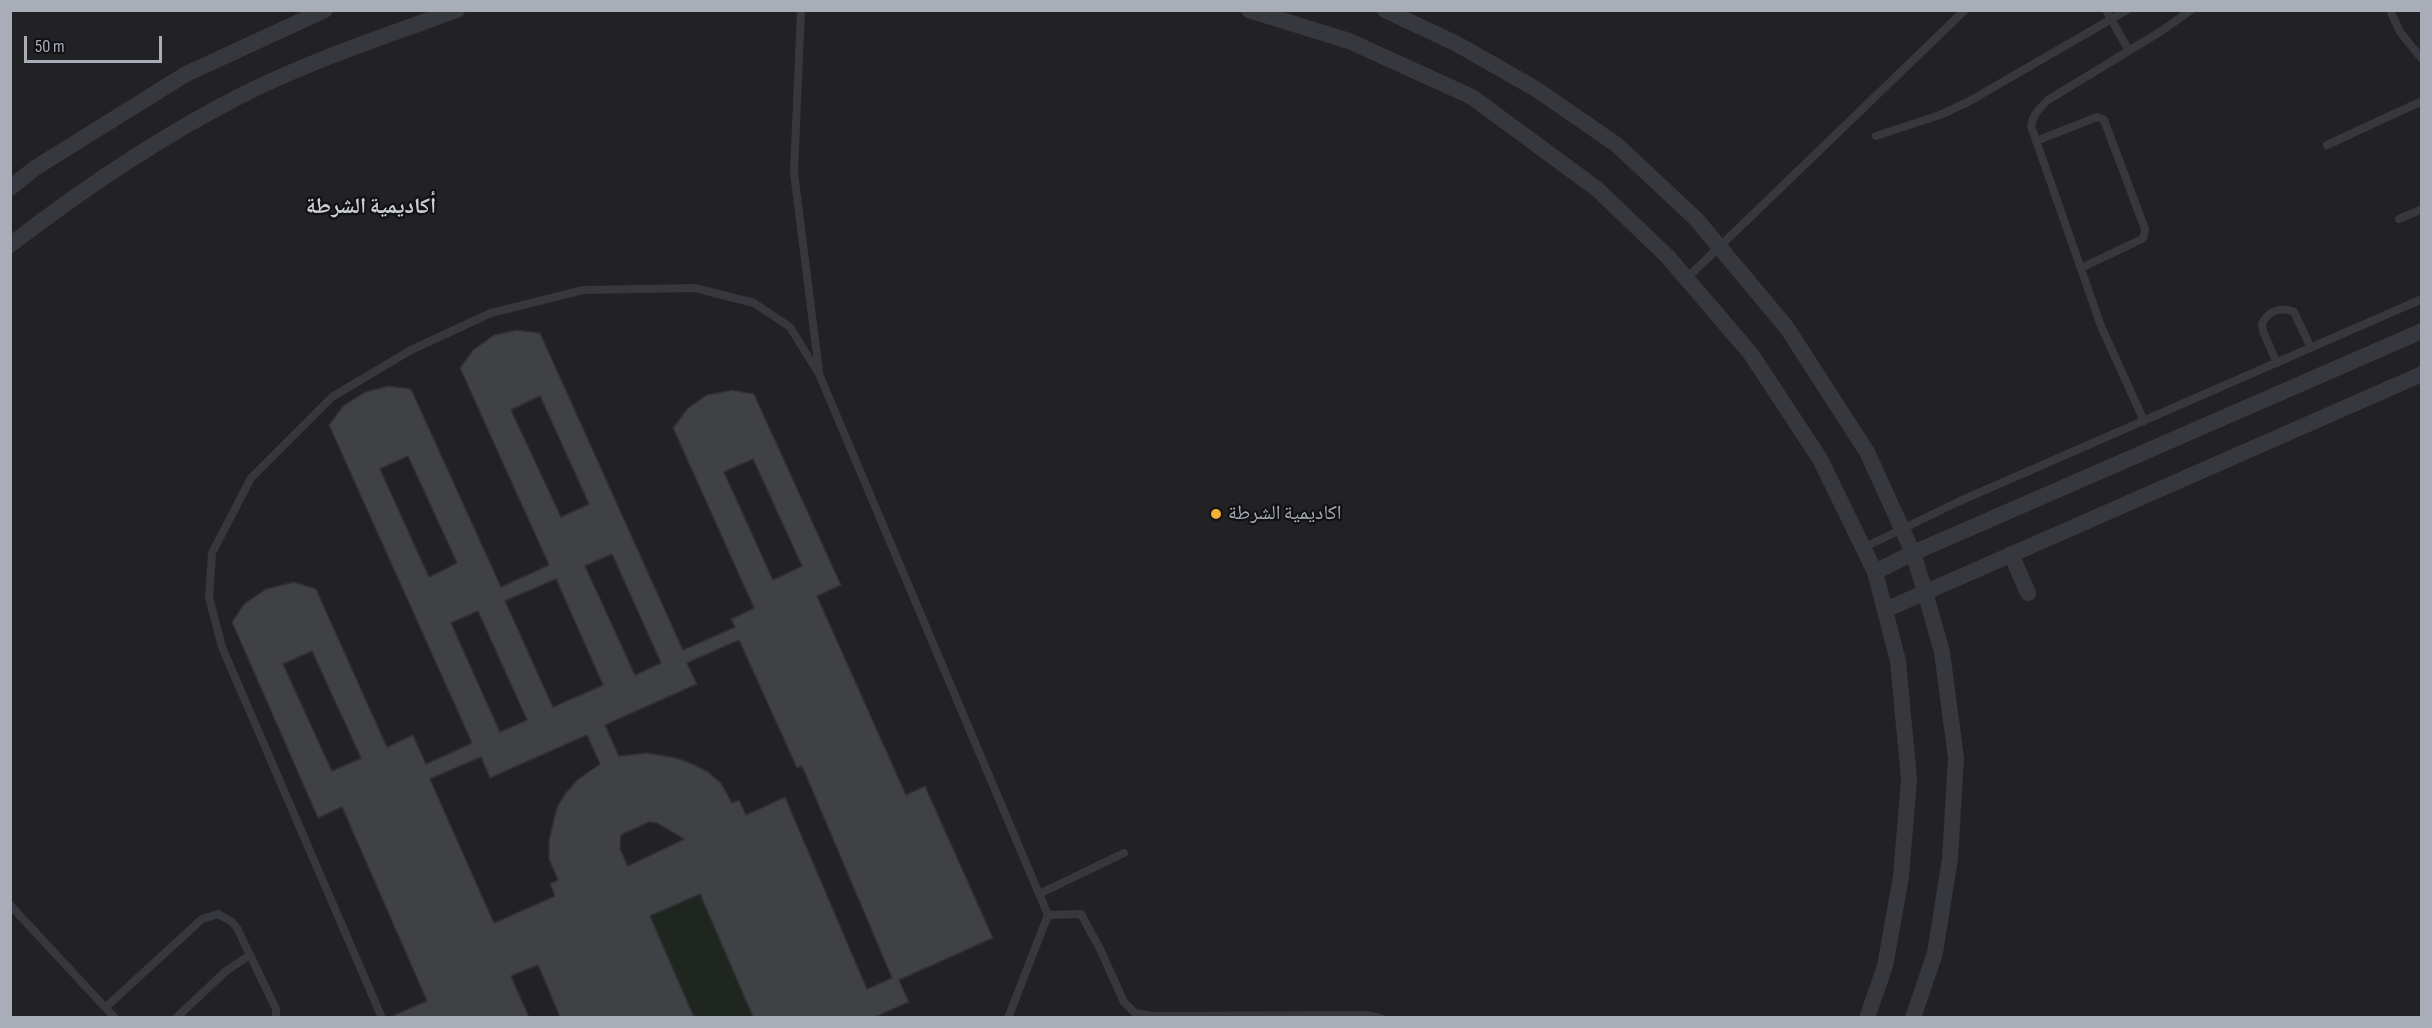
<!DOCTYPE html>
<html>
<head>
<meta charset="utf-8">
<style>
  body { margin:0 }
  #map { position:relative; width:2432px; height:1028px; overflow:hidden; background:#161618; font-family:"Sofia Sans Condensed",sans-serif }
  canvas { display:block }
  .frame { position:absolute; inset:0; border:12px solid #a8adb8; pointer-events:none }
  .scale { position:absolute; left:24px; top:36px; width:138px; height:27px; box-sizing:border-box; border:3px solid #a8adb8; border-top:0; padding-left:8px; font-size:18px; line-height:21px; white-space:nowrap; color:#a8adb8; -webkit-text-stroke:4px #111113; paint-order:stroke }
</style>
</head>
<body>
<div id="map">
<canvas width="2432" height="1028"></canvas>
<div class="frame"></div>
<div class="scale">50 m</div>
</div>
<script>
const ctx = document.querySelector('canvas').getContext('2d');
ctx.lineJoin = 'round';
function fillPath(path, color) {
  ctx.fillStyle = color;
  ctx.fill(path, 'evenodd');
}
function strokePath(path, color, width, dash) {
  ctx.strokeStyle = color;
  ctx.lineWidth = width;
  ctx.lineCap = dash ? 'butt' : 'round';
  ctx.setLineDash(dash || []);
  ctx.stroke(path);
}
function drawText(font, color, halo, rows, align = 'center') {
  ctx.font = font + ' "Sofia Sans Condensed","Noto Naskh Arabic",sans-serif';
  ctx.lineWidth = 4.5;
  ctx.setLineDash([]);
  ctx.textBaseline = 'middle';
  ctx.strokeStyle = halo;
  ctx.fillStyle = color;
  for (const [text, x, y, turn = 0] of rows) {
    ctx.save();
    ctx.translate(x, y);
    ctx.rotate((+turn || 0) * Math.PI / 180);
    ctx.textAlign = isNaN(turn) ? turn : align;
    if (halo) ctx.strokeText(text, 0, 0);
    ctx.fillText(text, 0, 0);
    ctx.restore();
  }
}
const built = new Path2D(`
  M11 11H2421V1017H11Z`);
const green = new Path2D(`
  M700 894 753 1017H694L650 916Z`);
const building = new Path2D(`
  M517 330 540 333 683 650 735 627 731 619 754 608 673 428 688 408 707 395 732 390 754 394 841 585 817 596 906 795 925 786 993 938 899 980 909 1002 875 1017H753L700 894 650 916 694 1017H560L538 965 511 976 529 1017H390L427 1001 342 807 318 818 232 622 244 604 266 589 294 582 316 589 387 747 413 735 426 764 472 743 329 425 343 406 365 392 389 386 411 389 501 587 549 565 460 368 473 350 494 335ZM540 396 589 504 561 517 511 410ZM408 456 457 563 429 577 380 469ZM753 459 802 566 773 580 724 472ZM612 554 661 663 635 675 585 566ZM556 579 603 685 553 707 505 601ZM478 611 527 720 500 732 451 623ZM739 640 797 768 802 766 892 978 867 989 785 797 746 815 739 800 732 803 721 783 708 772 693 764 677 758 647 753 619 756 605 725 697 684 687 663ZM312 651 361 758 332 771 283 664ZM587 735 600 764 577 780 566 793 557 807 549 840V859L558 880 550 884 555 896 494 923 430 779 481 757 490 778ZM649 822 657 823 684 839 628 866 620 849 621 835Z`);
const service = new Path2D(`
  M801 10 794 173 819 371
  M2106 10 2129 51
  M2390 10 2400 32 2422 59
  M1876 136 1940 115 1968 102 2127 10
  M2036 141 2097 117 2104 120 2145 229 2144 236 2142 239 2081 268
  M2327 145 2422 101
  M2399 219 2422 209
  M1687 278 1965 10
  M2277 363 2263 331 2262 324C2268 311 2281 306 2294 312L2311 348
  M2144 421 2101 326 2031 126C2033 114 2040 108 2048 100L2163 30 2191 10
  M1865 547 1960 501 2422 299
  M1039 894 1124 853
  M10 905 115 1018
  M1048 915 1081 914 1100 949 1124 1002 1135 1013 1153 1016 1366 1015 1380 1018
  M106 1007 202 919 218 914 232 922 237 928 276 1009V1018
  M176 1018 226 971 250 955
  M382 1018 222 647 209 597 212 553 251 478 332 397 411 350 491 313 583 290 695 288 754 303 790 327 819 374 1048 915 1008 1018`);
const minor = new Path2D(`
  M1249 10 1349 41 1472 97 1597 189 1668 257 1751 354 1820 459 1875 572 1898 661 1909 779 1901 877 1885 966 1867 1018
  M1385 10 1457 44 1536 89 1617 145 1696 219 1787 328 1867 452 1913 553 1925 592 1942 652 1956 758 1950 859 1935 953 1913 1018
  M10 188 35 168 186 74 325 10
  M10 245C84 188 161 136 244 94 312 60 385 36 457 10
  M2011 554 2028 593
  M1875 572 1913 553 2422 331
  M1885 610 2422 374`);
const markers = [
  [1216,514,6,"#f2b134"]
];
const poiNames = [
  ["اكاديمية الشرطة",1228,514]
];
const quarterNames = [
  ["أكاديمية الشرطة",371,207]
];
fillPath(built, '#222225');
fillPath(green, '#1e261f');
fillPath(building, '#404145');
strokePath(building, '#303034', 1.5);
strokePath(service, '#37383d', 8);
strokePath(minor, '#37383d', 16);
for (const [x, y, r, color] of markers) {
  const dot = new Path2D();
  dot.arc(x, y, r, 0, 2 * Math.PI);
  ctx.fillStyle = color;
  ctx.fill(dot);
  strokePath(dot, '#111113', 2);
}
drawText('20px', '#a8adb8', '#111113', poiNames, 'left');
drawText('bold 22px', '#c9ccd4', '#111113', quarterNames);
</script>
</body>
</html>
